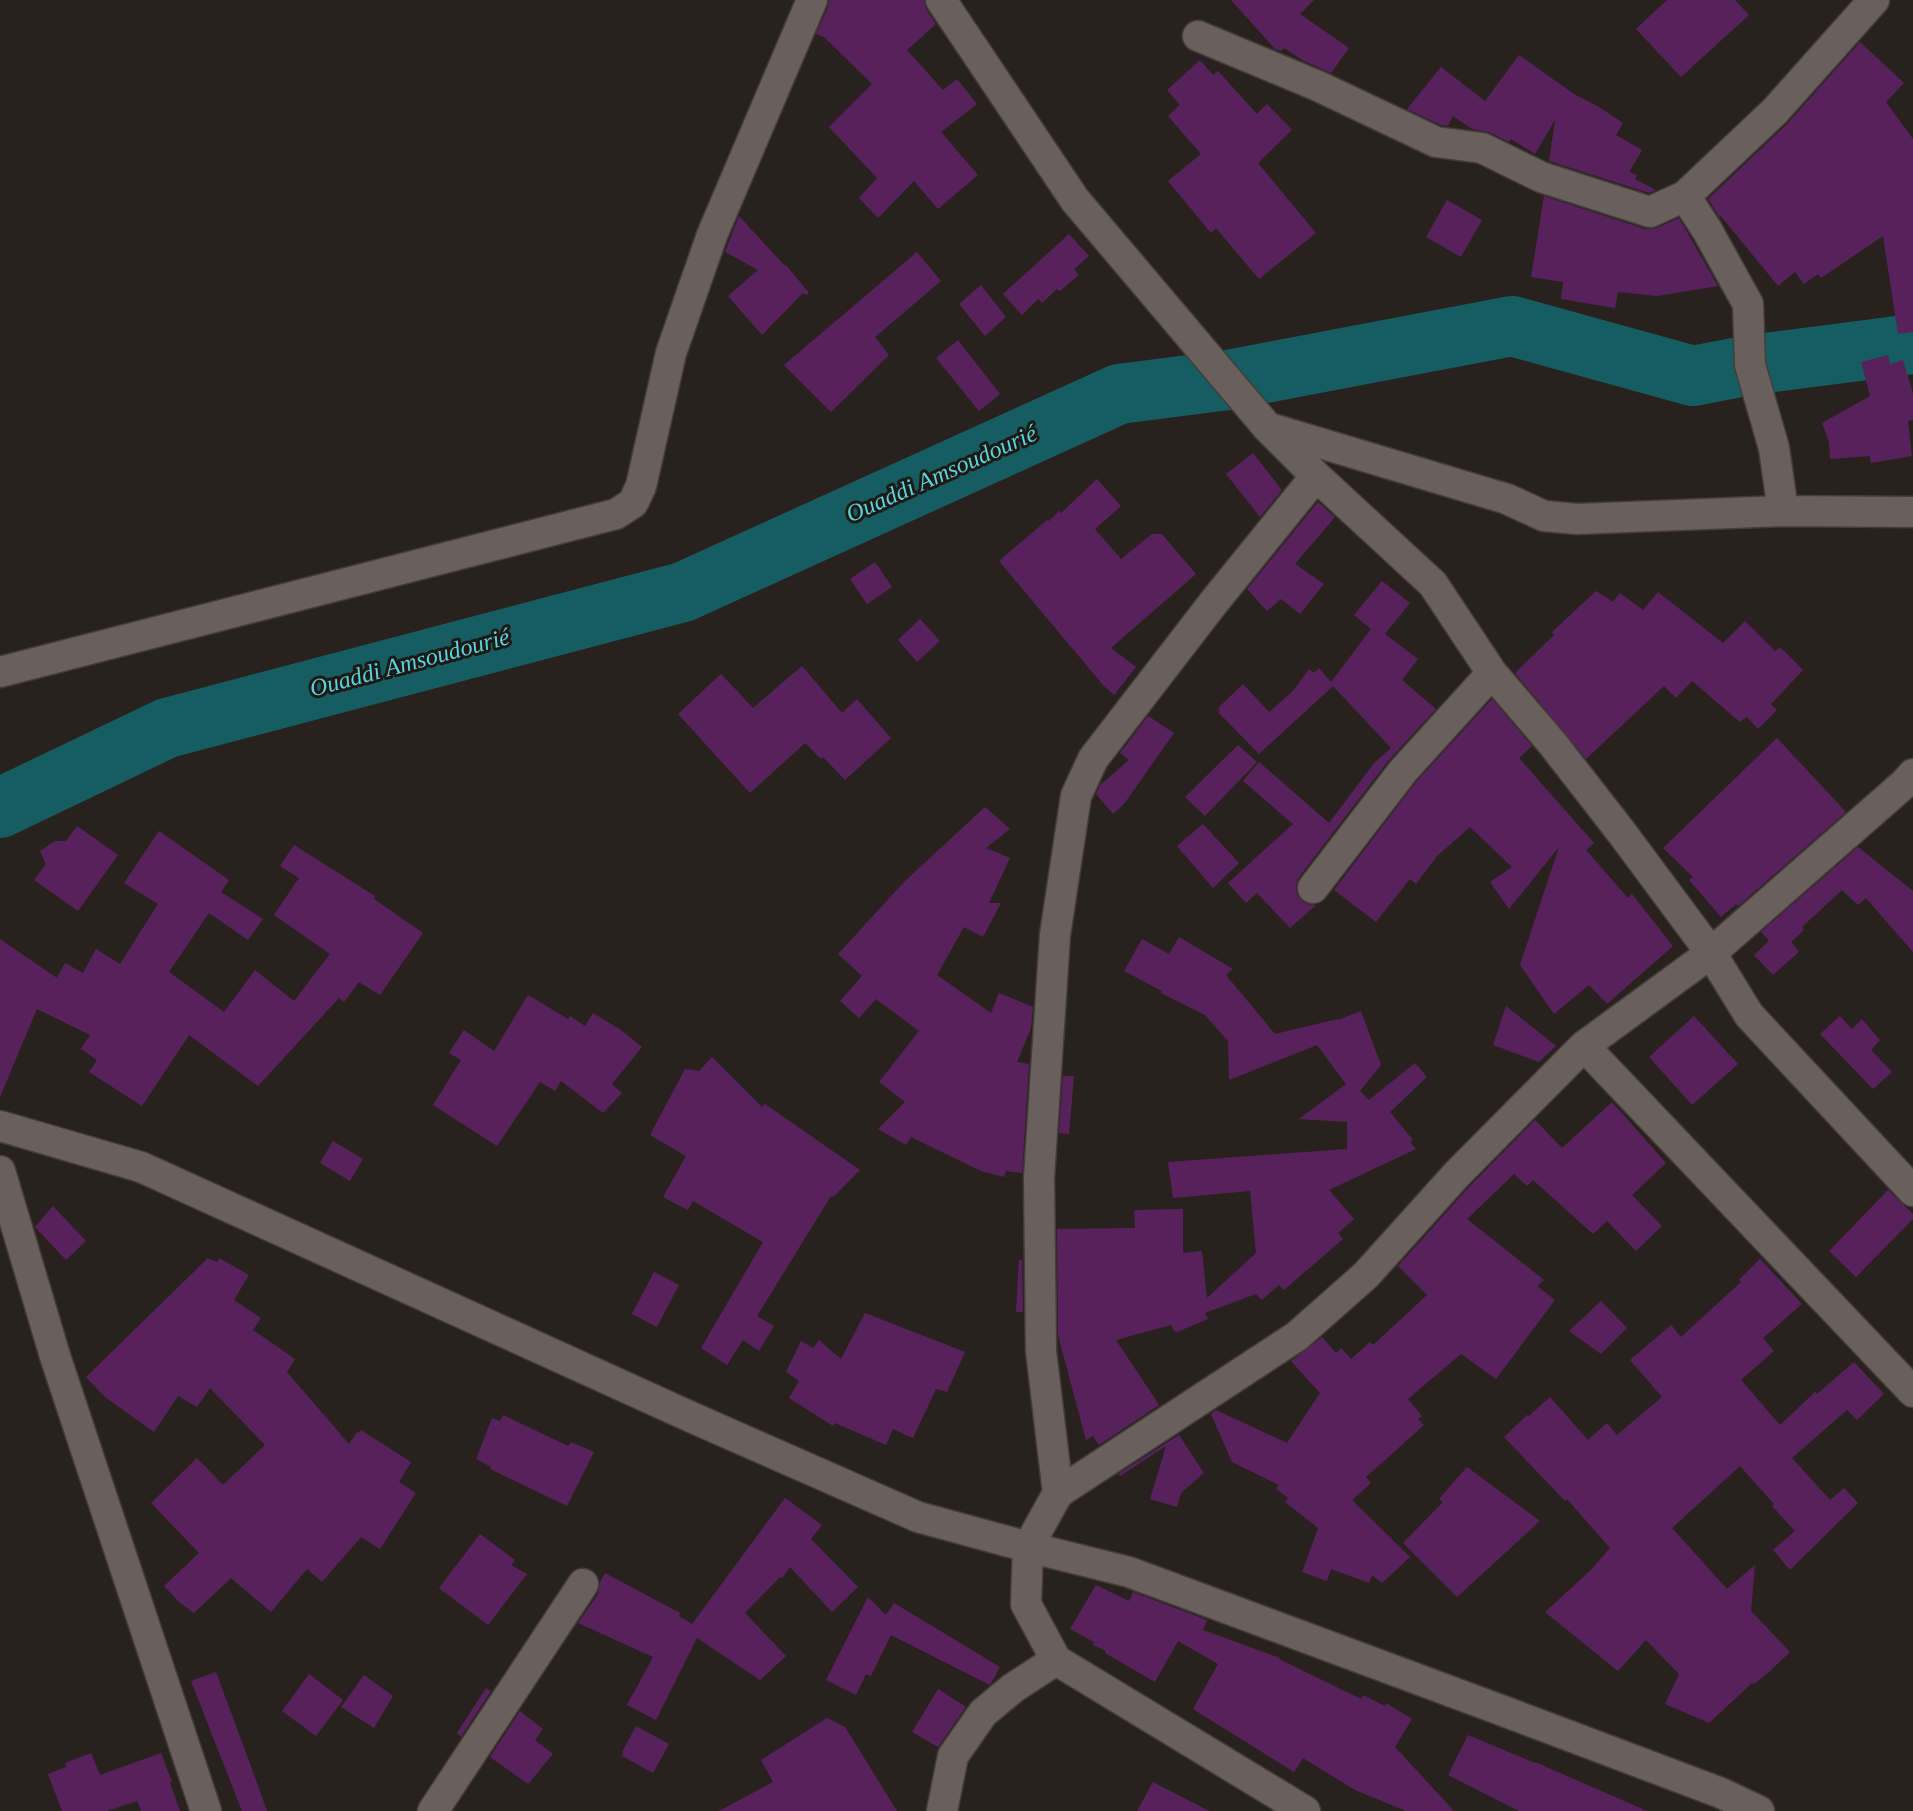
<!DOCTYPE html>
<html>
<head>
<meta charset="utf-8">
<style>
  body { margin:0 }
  canvas { display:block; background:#29211e }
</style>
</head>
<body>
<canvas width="1913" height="1811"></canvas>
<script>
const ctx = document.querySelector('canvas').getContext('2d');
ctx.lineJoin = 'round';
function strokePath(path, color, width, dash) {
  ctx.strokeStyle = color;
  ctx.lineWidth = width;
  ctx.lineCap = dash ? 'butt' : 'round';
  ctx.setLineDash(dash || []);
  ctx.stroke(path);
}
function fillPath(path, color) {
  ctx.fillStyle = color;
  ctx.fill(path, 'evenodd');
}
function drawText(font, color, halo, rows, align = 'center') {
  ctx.font = font + ' Georgia,serif';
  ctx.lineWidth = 6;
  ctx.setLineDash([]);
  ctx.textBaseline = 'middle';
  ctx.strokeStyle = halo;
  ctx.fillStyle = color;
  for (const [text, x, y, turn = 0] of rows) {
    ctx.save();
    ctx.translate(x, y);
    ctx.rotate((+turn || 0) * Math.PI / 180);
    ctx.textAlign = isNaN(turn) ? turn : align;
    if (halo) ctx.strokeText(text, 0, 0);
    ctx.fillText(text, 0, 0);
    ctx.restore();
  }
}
const river = new Path2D(`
  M0 808 167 728 683 592 1119 394 1228 380 1512 326 1693 376 1750 365 1913 344`);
const building = new Path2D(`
  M829 0H924L926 9 936 24 907 50 943 90 957 79 977 104 941 132 978 175 938 209 914 181 878 218 859 198 877 178 829 127 872 84 824 37 816 34 828 7Z
  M1231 0H1314L1300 14 1349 48 1331 73 1302 60 1284 48 1281 51 1275 49Z
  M1667 0H1735L1749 15 1681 77 1636 29Z
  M1860 42 1904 83 1886 102 1913 139V332L1898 334 1883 236 1821 278 1818 274 1804 284 1795 272 1778 286 1720 215V218L1708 199 1787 124Z
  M1519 55 1574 94 1599 107 1623 123 1616 135 1642 150 1629 172 1637 175 1635 179 1656 190 1649 193 1549 161 1555 120 1535 154 1511 139 1509 142 1489 132 1472 129 1453 116 1448 126 1441 125 1407 109 1441 67 1485 101Z
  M1200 60 1213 75 1218 71 1257 114 1267 104 1292 130 1258 163 1316 233 1259 279 1216 228 1211 233 1168 181 1201 154 1168 116 1180 105 1167 90Z
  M1544 196 1645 229 1657 228 1679 218 1718 286 1657 296 1618 292 1615 308 1561 299 1563 282 1531 277Z
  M1447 200 1482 220 1461 257 1426 237Z
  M739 216 785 266 786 265 809 293 807 295 803 293 762 335 728 296 758 270 725 252Z
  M1069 234 1089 256 1074 269 1079 275 1060 291 1057 289 1042 303 1038 299 1022 315 1003 294Z
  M917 252 941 281 875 337 889 355 831 412 784 365Z
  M981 285 1006 317 985 336 959 304Z
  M958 340 1000 394 979 411 936 358Z
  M1888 355 1890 364 1903 360 1913 394V420L1908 421 1912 456 1871 463 1870 456 1830 459 1829 442 1822 423 1870 396 1861 362Z
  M1253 453 1282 490 1260 517 1226 474Z
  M1097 479 1121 506 1095 529 1121 559 1152 534H1162L1196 574 1111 648 1136 667 1114 695 1103 685 999 561 1047 520 1049 521 1059 511 1061 513Z
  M1318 502 1335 517 1295 564 1324 584 1300 614 1281 599 1267 611 1247 589Z
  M875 562 892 587 867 604 850 579Z
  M1382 581 1410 603 1385 634 1418 659 1402 680 1436 709 1389 760 1299 877 1296 886 1297 895 1303 902 1310 905H1316L1290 928 1257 893 1246 903 1228 883 1293 824 1243 781 1259 762 1329 823 1374 763 1391 748 1333 686 1259 754 1218 712 1220 711 1218 708 1243 684 1269 712 1293 691 1309 669 1314 673 1319 668 1331 682 1371 629 1354 615Z
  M1596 591 1613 602 1620 593 1643 610 1658 592 1723 643 1745 621 1775 651 1780 647 1803 670 1771 704 1777 710 1758 729 1747 717 1740 722 1692 681 1676 698 1664 686 1586 759 1515 673 1554 635 1552 632Z
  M920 619 940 641 917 662 898 640Z
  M802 666 842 713 857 699 891 738 845 780 823 757 821 759 805 743 750 793 678 714 721 674 753 708Z
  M1492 699 1532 746 1519 758 1594 843 1586 850 1628 898 1632 894 1673 946 1607 1004 1589 985 1554 1014 1520 965 1559 847 1509 909 1490 882 1512 867 1470 827 1437 856 1416 884 1410 879 1376 922 1334 890 1416 782Z
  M1148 716 1174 733 1124 804 1113 814 1096 794 1100 785 1129 760 1120 753Z
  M1777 738 1846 812 1738 906 1736 904 1721 917 1689 880 1693 877 1663 848Z
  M1238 745 1257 762 1205 816 1185 797Z
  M985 807 1010 829 986 848 1010 858 989 903H1001L983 937 964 927 937 975 991 1013 999 993 1033 1007 1031 1028 1017 1062 1029 1064 1022 1173 1006 1171 1004 1177 981 1171 911 1137 906 1145 878 1129 905 1102 879 1082 919 1031 876 999 859 1018 840 1001 862 976 838 954 905 881Z
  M1203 824 1239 863 1213 888 1177 846Z
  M77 826 118 855 78 911 34 880 46 864 40 851 55 841H66Z
  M159 831 229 880 221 892 263 919 248 940 209 913 169 972 224 1012 255 970 294 1001 330 954 274 915 299 878 280 866 294 845 375 896 374 899 423 933 380 995 359 982 344 1002 339 998 258 1086 189 1035 142 1106 89 1072 97 1060 81 1049 90 1035 37 1009 0 1097V939L57 978 65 963 83 973 96 949 120 964 158 904 124 883Z
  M1858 847 1913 891V952L1866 898 1858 905 1842 890 1802 927 1804 930 1791 942 1799 952 1773 975 1754 955 1769 941 1761 932Z
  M1179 937 1233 969 1226 975 1275 1034 1338 1019V1020L1361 1011 1381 1065 1360 1091 1369 1100 1415 1063 1427 1077 1390 1112 1413 1140 1410 1142 1416 1149 1329 1190 1354 1219 1338 1233 1343 1239 1284 1290 1279 1285 1262 1300 1256 1294 1205 1313 1208 1319 1177 1332H1175L1171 1325 1116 1340 1159 1405 1099 1445 1093 1436 1086 1440 1058 1335 1057 1229 1135 1228 1134 1210 1183 1209V1253L1202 1251 1207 1298 1256 1253 1250 1191 1173 1198 1168 1162 1347 1149V1122L1299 1119 1346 1084 1317 1045 1229 1080 1228 1041 1205 1015 1161 993 1162 991 1124 971 1142 939 1169 954Z
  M528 995 568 1019 570 1016 585 1026 593 1013 621 1030 642 1047 612 1084 622 1093 603 1113 561 1081 555 1091 540 1082 497 1146 433 1105 461 1060 449 1053 464 1030 494 1051Z
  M1506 1006 1556 1046 1539 1062 1493 1045Z
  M1694 1016 1738 1064 1692 1105 1649 1057Z
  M1840 1016 1852 1029 1862 1019 1880 1040 1871 1050 1892 1072 1873 1089 1820 1034Z
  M712 1057 762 1107 765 1104 860 1170 833 1197 831 1196 757 1316 774 1326 759 1351 743 1340 727 1365 701 1348 763 1242 693 1201 688 1210 663 1197 686 1156 650 1135 685 1069 699 1071Z
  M1063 1076H1074L1069 1134 1059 1133Z
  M1612 1102 1666 1163 1632 1195 1662 1226 1636 1251 1607 1221 1593 1234 1533 1180 1527 1186 1514 1174 1467 1219 1544 1280 1537 1286 1555 1300 1496 1379 1461 1354 1408 1399 1422 1416 1418 1419 1424 1425 1366 1477 1371 1483 1352 1500 1410 1557 1382 1583 1372 1575 1369 1583 1331 1569 1327 1581 1302 1572 1318 1528 1285 1502 1288 1498 1276 1489 1279 1485 1232 1462 1211 1414 1216 1410 1287 1443 1320 1393 1291 1361 1322 1337 1336 1353 1341 1348 1351 1359 1370 1342 1373 1345 1427 1295 1398 1266 1470 1186 1535 1120 1562 1148Z
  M333 1141 363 1159 350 1181 320 1163Z
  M1888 1190 1913 1214V1219L1856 1277 1829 1251Z
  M53 1206 86 1241 66 1260 35 1227Z
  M208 1258 217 1262 219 1258 249 1275 234 1300 261 1318 253 1330 295 1359 287 1372 349 1444 357 1432 359 1433 361 1430 411 1462 399 1482 416 1493 380 1549 361 1537 322 1582 307 1569 271 1612 231 1578 194 1613 179 1602 164 1586 199 1553 151 1503 197 1458 223 1485 265 1445 210 1388 197 1407 178 1396 154 1432 105 1397 86 1377Z
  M1760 1259 1802 1304 1763 1338 1774 1351 1741 1380 1780 1425 1815 1392 1817 1394 1854 1362 1884 1394 1857 1420 1847 1410 1792 1458 1830 1500 1844 1488 1858 1503 1790 1570 1773 1550 1795 1531 1772 1506 1774 1504 1740 1466 1672 1528 1727 1589 1755 1565 1751 1611 1790 1652 1771 1670 1754 1684 1752 1683 1709 1723 1665 1704 1679 1674 1646 1640 1618 1671 1545 1612 1592 1569 1610 1548 1567 1499 1565 1501 1504 1437 1527 1415 1529 1416 1550 1397 1588 1440 1607 1423 1617 1435 1662 1397 1630 1360 1671 1325 1681 1337 1741 1282 1739 1280Z
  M1019 1260H1022L1023 1312H1016Z
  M654 1272 679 1285 657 1327 632 1314Z
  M1601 1301 1627 1328 1601 1354 1569 1331Z
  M865 1313 965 1352 947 1392 936 1389 913 1438 893 1429 886 1445 835 1423 833 1426 789 1398 799 1381 786 1372 801 1341 813 1348 819 1340 841 1359Z
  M503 1415 568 1446 571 1442 594 1452 567 1506 490 1469 491 1467 476 1459 492 1418 500 1421Z
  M1179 1435 1204 1473 1181 1493 1177 1507 1150 1499 1166 1446 1120 1476 1118 1474Z
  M1467 1467 1540 1521 1457 1597 1403 1543 1443 1502 1439 1499Z
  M785 1498 822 1525 811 1539 858 1587 832 1612 790 1567 782 1578 780 1577 745 1613 786 1656 760 1680 697 1638 656 1720 627 1705 653 1657 578 1623 598 1594 600 1582 605 1573 680 1613 679 1616 692 1624Z
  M480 1534 515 1560 511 1565 527 1574 488 1625 439 1588Z
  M1096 1585 1129 1601 1133 1592 1207 1620 1203 1630 1280 1658 1279 1659 1361 1699 1363 1695 1385 1706 1386 1703 1412 1719 1395 1747 1454 1811H1406L1355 1790 1303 1758 1294 1772 1193 1709 1218 1664 1178 1641 1155 1682 1105 1653 1106 1651 1093 1645 1094 1642 1070 1629Z
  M868 1597 886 1615 894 1603 1000 1667 990 1685 891 1635 871 1676 866 1674 856 1695 826 1680Z
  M216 1672 245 1750 267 1811H242L191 1681Z
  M309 1674 343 1700 316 1736 282 1711Z
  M364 1675 393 1696 374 1728 341 1707Z
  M486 1688 491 1691 461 1737 457 1733Z
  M938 1689 966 1707 938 1747 912 1732Z
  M520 1711 543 1729 535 1740 553 1754 528 1784 490 1757Z
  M827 1718 845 1727 897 1811H719L773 1782 761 1760Z
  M636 1726 669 1744 653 1773 622 1756 623 1752H622Z
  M1468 1735 1535 1763V1762L1647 1811H1519L1448 1775Z
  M91 1753 100 1775 161 1753 172 1782 170 1783 180 1811H141L137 1801 107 1811H62L48 1774 66 1767 65 1763Z
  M1153 1782 1209 1811H1137Z`);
const minor = new Path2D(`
  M941 0 1075 200 1268 428 1316 476 1433 584 1492 673 1552 743 1622 833 1711 953 1749 1015 1913 1191
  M1198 36 1318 86 1436 142 1482 148 1541 177 1650 212 1685 196 1775 111 1874 0
  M1685 196 1707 230 1748 304 1750 365 1774 448 1783 511
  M1273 429 1507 499 1544 516 1577 519 1783 511 1913 512
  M0 672 616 514 633 503 641 486 671 353 712 235 812 0
  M1313 888 1403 771 1492 673
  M1584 1046 1913 1392
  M0 1126 141 1167 691 1417 918 1517 1028 1547 1129 1572 1498 1709 1721 1793 1759 1811
  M0 1171 55 1356 206 1811
  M1058 1493 1041 1351 1039 1177 1055 935 1076 796 1093 759 1214 602 1316 476
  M433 1811 583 1584
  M942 1811 953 1756 983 1713 1013 1688 1056 1660
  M1305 1811 1056 1660 1026 1604 1028 1547 1058 1493 1297 1336 1366 1275 1457 1174 1584 1046 1711 953 1904 784 1913 774`);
const waterNames = [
  ["Ouaddi Amsoudourié",942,475,-24],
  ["Ouaddi Amsoudourié",410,664,-15]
];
strokePath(river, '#155d61', 60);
fillPath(building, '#57225c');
strokePath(minor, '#433d3a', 33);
strokePath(minor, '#69605c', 30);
drawText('italic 24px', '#54d7de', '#1f1815', waterNames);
</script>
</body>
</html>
